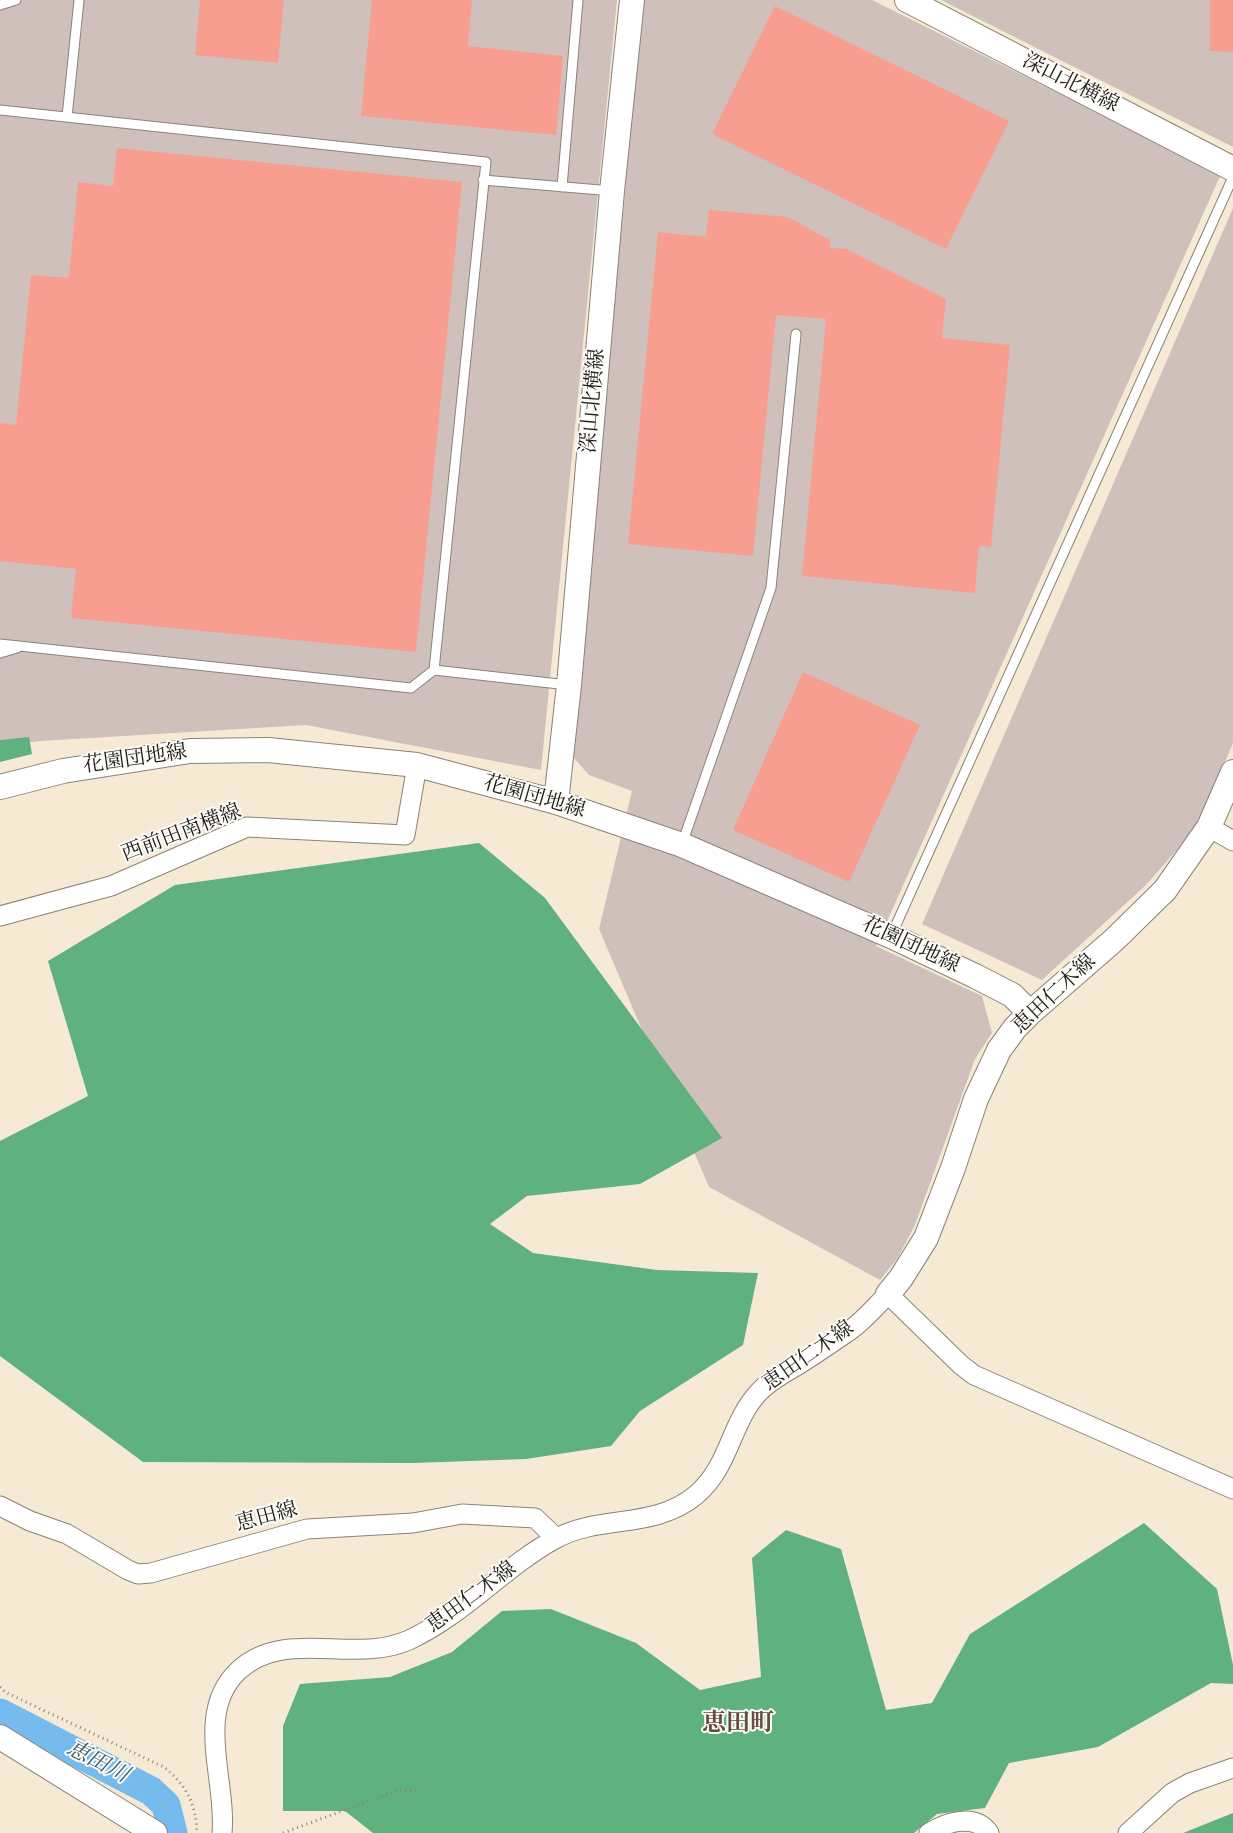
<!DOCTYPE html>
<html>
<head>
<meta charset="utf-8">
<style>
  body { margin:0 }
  canvas { display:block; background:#f6ead5 }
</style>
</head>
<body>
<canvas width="1233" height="1833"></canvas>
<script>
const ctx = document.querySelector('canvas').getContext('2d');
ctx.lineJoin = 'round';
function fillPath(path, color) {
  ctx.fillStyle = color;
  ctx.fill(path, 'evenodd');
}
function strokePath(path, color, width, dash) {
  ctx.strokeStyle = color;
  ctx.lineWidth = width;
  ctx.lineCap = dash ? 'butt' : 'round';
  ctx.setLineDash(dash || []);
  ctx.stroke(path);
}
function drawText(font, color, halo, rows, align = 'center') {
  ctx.font = font + ' "IM FELL Double Pica","Noto Serif JP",serif';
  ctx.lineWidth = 4;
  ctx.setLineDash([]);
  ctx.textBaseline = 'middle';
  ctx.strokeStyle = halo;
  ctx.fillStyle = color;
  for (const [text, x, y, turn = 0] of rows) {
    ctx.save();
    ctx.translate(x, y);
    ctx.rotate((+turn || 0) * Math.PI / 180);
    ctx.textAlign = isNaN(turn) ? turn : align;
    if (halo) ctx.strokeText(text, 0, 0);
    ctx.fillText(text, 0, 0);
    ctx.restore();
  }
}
const industrial = new Path2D(`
  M0 0H617L541 770 306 725 41 741 0 746Z
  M643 0H872L1221 174 876 946 982 996 992 1033 975 1059 915 1225 897 1259 880 1280 709 1187 599 929 632 791 589 775 572 756Z
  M941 0H1233V147Z
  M1233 208V743L1197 827 1146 885 1042 980 922 924Z`);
const forest = new Path2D(`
  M29 737 32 754 0 762V740Z
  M479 843 545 898 722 1138 640 1184 527 1196 490 1224 533 1253 657 1270 758 1273 743 1345 640 1411 611 1446 526 1459 413 1463 143 1462 0 1356V1141L88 1096 48 961 175 885Z
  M1144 1523 1217 1589 1233 1665V1684L1211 1683 1098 1747 1009 1763 985 1808 937 1814 914 1833H373L345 1811H283V1726L300 1684 390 1677 452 1652 502 1611 551 1609 636 1643 700 1690 761 1677 752 1558 786 1530 841 1549 886 1710 932 1703 970 1634Z
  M1233 1813V1833H1183Z`);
const river = new Path2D(`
  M0 1713 151 1791 166 1805 173 1833`);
const building = new Path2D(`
  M200 0H284L278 63 195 55Z
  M372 0H472L468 46 563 56 556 135 361 116Z
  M1210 0H1233V52L1210 51Z
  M775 6 1009 121 946 249 712 134Z
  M117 148 462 182 416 652 71 618 76 569 0 561V423L16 425 31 275 69 278 78 182 113 186Z
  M709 210 788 217 830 240V248L846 249 946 299 942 338 1010 345 991 547 979 546 975 593 802 576 826 319 776 315 753 556 628 544 658 232 706 237Z
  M803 672 920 725 849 882 733 830Z`);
const path = new Path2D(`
  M0 1687 5 1692 28 1703 164 1767C187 1786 196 1804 197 1833
  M283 1833 396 1791 420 1790`);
const service = new Path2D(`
  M0 5 16 0
  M0 110 486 162 434 670 411 688 0 644
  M67 117 79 0
  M483 180 612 191
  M562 187 578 0
  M0 653 17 648
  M434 670 568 685
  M682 844 771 588 796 334
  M891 936 1233 177`);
const minor = new Path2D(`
  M1209 827 1233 841
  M0 916 111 886 247 827 405 835 417 765
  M0 1506 30 1521 67 1534 128 1570 138 1574 151 1573 307 1529 413 1523 462 1514 535 1518 556 1538
  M222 1833C227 1781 194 1713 238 1671 284 1627 353 1665 409 1640 463 1615 504 1567 555 1539 600 1514 654 1530 696 1495 730 1466 730 1424 758 1393 769 1381 784 1373 798 1365 814 1355 830 1344 846 1333 862 1323 875 1307 888 1294L961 1365 974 1375 1233 1489
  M929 1833C946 1822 975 1813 989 1833
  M1128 1833 1172 1793 1190 1783 1233 1768`);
const tertiary = new Path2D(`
  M907 0 1233 169
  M0 787 63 771 190 751 268 750 417 765 556 802 682 845 891 936 975 976 1012 995 1030 1013
  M556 802 569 685 612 191 632 0
  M888 1294 901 1278 926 1238 953 1168 976 1099 999 1050 1015 1028 1030 1013 1114 940 1165 890 1209 827 1233 772
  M0 1737 155 1833`);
const streetNames = [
  ["深山北横線",1070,84,27],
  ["深山北横線",594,401,-85],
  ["花園団地線",135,760,-8],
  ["花園団地線",534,798,16],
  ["西前田南横線",182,834,-21],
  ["花園団地線",910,946,25],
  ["恵田仁木線",1055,995,-43],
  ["恵田仁木線",809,1357,-35],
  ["恵田線",267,1518,-15],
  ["恵田仁木線",472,1598,-36]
];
const waterNames = [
  ["恵田川",97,1763,27]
];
const quarterNames = [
  ["恵田町",738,1725]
];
fillPath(industrial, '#d0c0bc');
fillPath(forest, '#5fb17e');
strokePath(river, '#76bbed', 29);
fillPath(building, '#f79e90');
strokePath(service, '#898378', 11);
strokePath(minor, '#898378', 21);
strokePath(tertiary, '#898378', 26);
strokePath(path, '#898378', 3, [1, 4]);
strokePath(service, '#fff', 9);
strokePath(minor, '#fff', 19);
strokePath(tertiary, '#fff', 24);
drawText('21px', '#1c1c1c', '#fdfcf7', streetNames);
drawText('italic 22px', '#405c70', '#fdfcf7', waterNames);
drawText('bold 24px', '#694a45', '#fdfcf7', quarterNames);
</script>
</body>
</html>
